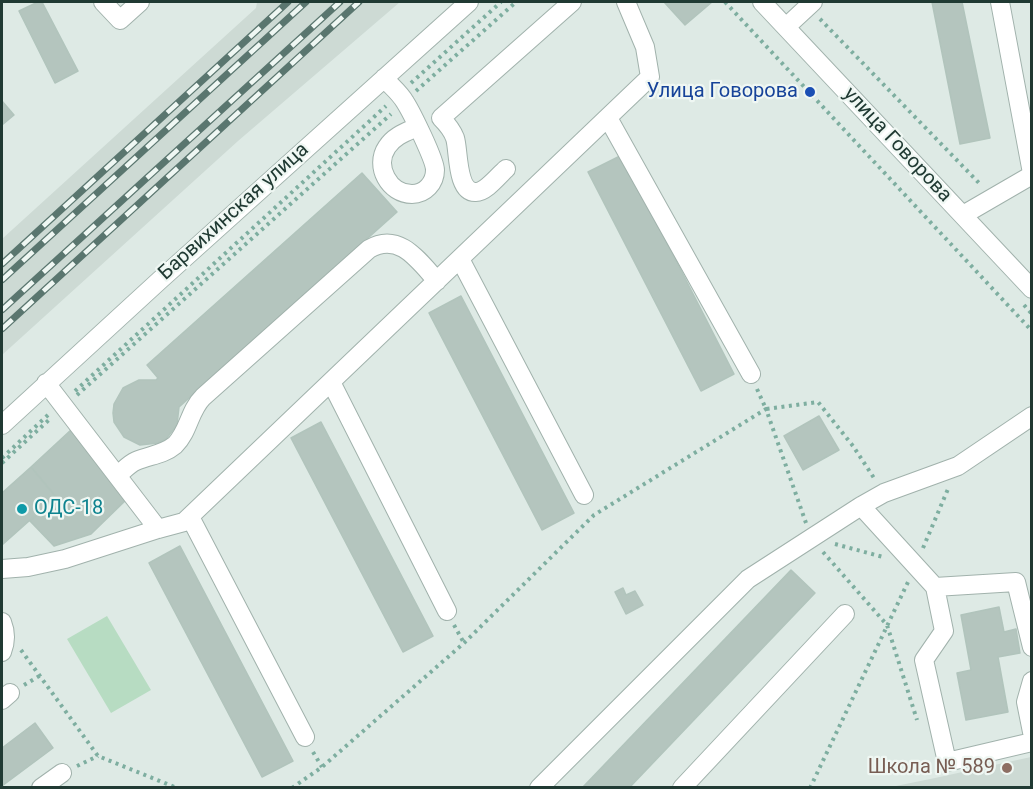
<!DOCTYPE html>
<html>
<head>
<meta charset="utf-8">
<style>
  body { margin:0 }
  #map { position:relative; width:1033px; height:789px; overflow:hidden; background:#deeae5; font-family:Roboto,sans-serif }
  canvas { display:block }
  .frame { position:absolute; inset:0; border:3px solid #203a33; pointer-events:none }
</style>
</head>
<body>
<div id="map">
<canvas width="1033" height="789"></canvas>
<div class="frame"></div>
</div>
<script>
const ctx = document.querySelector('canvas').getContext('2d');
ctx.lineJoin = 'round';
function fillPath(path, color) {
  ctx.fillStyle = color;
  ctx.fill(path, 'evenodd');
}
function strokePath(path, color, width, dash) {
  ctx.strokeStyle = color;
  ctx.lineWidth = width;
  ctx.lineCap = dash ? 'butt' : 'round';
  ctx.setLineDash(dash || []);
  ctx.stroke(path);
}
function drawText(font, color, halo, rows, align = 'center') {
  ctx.font = font + ' Roboto,sans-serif';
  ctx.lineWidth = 4.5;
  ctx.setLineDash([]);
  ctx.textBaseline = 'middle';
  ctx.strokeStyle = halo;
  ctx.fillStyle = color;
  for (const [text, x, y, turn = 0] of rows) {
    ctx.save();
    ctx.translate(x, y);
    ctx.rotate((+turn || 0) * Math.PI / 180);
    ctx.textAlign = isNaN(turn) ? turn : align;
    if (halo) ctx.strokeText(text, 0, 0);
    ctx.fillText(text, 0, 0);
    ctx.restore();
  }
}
const built = new Path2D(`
  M257 2H400L238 141 2 355V239L256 8Z
  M1031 757V787H891L935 778Z`);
const green = new Path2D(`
  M107 616 151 690 111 713 67 639Z`);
const building = new Path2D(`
  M38 2H42L78 71 55 83 19 11Z
  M664 2H712L685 25Z
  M932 2H962L990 138 960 144Z
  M2 101 14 115 2 125Z
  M622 155 734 374 701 391 588 172Z
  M362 173 397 212 179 407 177 425 166 439 158 443 140 445 124 437 114 422 113 413 114 404 123 388 139 380H156L158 378 147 365Z
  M461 296 574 513 542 530 429 313Z
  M819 416 839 450 803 470 784 436Z
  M321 422 433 636 403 652 291 438Z
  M72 429 128 498 91 534 54 546 30 521 56 497 31 467Z
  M31 467 56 497 2 545V493Z
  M180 546 293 761 262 777 149 563Z
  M791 570 815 593 629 788H582Z
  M623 588 626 595 635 591 643 605 626 614 615 592Z
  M999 607 1004 632 1016 629 1020 653 998 657 1008 712 966 720 957 673 971 670 961 615Z
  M35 723 53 748 2 786V748Z`);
const path = new Path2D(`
  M725 2 1032 331
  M820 19 980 184
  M411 83 501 2
  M416 91 516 2
  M1024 305 1032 314
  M757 389 766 409 818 402 853 446 874 478
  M75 391 386 106
  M77 395 391 114
  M2 458 49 414
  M2 463 51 418
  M835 544 883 557
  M923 548 948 489
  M823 552 887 625 917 720
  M454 625 464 643
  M21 650 98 756 177 788
  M24 685 41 675
  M313 752 322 767
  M77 766 98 756
  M292 788 322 767 464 643 594 515 766 409 806 523
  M810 788 908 582`);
const minor = new Path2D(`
  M103 2 120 20 140 2
  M762 2 1032 289
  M1000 2 1032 173
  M786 27 813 2
  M384 78C391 86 400 93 405 102 412 113 435 160 435 170 435 183 425 194 412 194 389 194 374 166 387 147 394 136 406 132 417 127
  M608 118 751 374
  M506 169C499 175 486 192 476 192 456 193 459 150 455 138 452 130 447 124 441 118L572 2
  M963 215 1032 175
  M460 259 584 495
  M331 382 447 611
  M46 383 158 529
  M2 425 160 280 469 2
  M118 475C124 470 129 464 136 461 150 455 163 455 175 445 189 431 189 411 203 397L369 249C399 231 419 261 437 281
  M861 506 935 587 944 631 924 660 947 762 1032 742
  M190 517 305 737
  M2 569 28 567 65 559 158 529 184 522 650 77 645 47 626 2
  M935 587 1016 582 1032 647
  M2 622C6 632 6 642 2 652
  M1032 681 1026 702 1032 732
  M2 700 10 693
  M41 788 62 773
  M539 788 748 579 861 506 884 493 958 466 1032 416
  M682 788 845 614`);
const rail = new Path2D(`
  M2 264 288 2
  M2 280 306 2
  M2 310 340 2
  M2 329 359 2`);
const markers = [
  [810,92,6,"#1a4fb4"],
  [22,509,6,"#0f9aa8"],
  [1007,768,6,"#8d6e63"]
];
const transitNames = [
  ["Улица Говорова",798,92]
];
const streetNames = [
  ["улица Говорова",897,145,47],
  ["Барвихинская улица",234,212,-42]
];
const cultureNames = [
  ["ОДС-18",34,509]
];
const educationNames = [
  ["Школа № 589",995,768]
];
fillPath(built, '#cddad4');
fillPath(green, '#b7dcc2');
fillPath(building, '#b4c5be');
strokePath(building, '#b1c4bc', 1.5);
strokePath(minor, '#a1b2ac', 20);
strokePath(path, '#7eaea0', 4, [3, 4.5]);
strokePath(minor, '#fff', 18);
strokePath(rail, '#5a766f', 7);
strokePath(rail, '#eff7f3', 4.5, [14]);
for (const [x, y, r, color] of markers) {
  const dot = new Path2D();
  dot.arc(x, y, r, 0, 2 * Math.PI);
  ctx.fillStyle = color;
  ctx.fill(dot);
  strokePath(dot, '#eff7f3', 2);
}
drawText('20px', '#164399', '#eff7f3', transitNames, 'right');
drawText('20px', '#203a33', '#eff7f3', streetNames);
drawText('20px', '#0d838f', '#eff7f3', cultureNames, 'left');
drawText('20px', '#785e54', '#eff7f3', educationNames, 'right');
</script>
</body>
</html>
